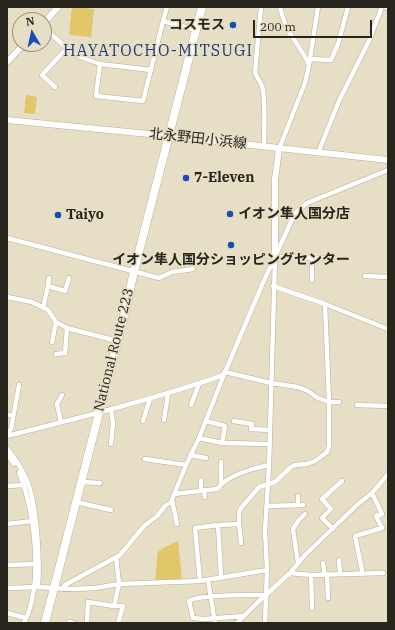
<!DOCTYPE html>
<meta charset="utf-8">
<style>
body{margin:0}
#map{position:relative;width:395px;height:630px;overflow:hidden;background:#e6dfc6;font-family:"IBM Plex Serif",serif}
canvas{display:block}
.frame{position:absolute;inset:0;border:8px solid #28261c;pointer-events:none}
.north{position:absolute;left:12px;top:12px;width:40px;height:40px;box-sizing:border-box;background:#e6dfc6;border:1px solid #9a9582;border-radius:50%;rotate:351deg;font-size:11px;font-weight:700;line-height:16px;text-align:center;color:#28261c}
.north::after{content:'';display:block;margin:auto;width:14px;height:18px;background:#184bb8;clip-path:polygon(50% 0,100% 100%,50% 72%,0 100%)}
.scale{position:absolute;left:253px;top:20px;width:119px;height:18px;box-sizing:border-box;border:2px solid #28261c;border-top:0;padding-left:5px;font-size:12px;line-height:14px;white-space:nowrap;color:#28261c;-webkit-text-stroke:3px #e6dfc6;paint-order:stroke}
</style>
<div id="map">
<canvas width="395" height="630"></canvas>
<div class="frame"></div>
<div class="north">N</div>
<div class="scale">200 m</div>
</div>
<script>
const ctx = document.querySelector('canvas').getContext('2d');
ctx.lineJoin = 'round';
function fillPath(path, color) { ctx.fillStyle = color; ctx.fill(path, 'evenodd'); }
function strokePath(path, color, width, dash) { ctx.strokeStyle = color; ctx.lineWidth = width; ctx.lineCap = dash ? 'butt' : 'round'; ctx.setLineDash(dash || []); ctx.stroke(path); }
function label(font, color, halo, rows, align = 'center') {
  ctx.font = font + ' "IBM Plex Serif","Noto Sans JP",serif'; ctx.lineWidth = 3; ctx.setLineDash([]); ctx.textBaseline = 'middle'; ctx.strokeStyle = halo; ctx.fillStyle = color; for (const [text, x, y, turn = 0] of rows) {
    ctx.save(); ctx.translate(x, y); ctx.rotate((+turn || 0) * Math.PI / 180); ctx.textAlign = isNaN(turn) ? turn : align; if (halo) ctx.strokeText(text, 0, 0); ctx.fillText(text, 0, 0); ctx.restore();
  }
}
const green = new Path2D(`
 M 72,7 L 94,9 L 91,37 L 69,35 Z
 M 26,95 L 37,97 L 35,114 L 24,113 Z
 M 178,541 L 182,579 L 155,580 C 156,575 157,554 158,552 C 163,547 172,544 178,541 Z`);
const street = new Path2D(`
 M 261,7 L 255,72 C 256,78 260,80 262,86 C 266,99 264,132 264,146
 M 280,7 C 282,15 284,24 289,32 C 296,43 304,53 309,65
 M 386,7 L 388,8
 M 163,21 L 167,7
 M 44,28 L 75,55 L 100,64
 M 310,59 L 331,60 L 338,44 L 348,7
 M 151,70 L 100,64 L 96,96 L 143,101 L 163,21 L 196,30
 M 55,87 L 42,75 L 67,48
 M 279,149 L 305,83 L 309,65 L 318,7
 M 318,153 L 339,101 L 368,43 L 382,7
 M 7,238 L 159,278 L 172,272 L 193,269
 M 275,256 L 280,257 L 324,258
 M 312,258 L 312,280
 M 365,276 L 388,277
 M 48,286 L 49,278
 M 273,286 L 325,304 L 388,329
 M 7,297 L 32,302 L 48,310 L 56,322 L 67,328 L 117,341
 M 43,308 L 48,286 L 65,291 L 69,278
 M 52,342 L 56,322
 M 56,354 L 65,353 L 67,328
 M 225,372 L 271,383 L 298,387 L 308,391 L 318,398 L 329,402 L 339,402
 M 191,405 L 199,384
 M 357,405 L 388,406
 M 7,415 L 13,415
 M 164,420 L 168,394
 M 143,421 L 150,399
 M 206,421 L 225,426 L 222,443
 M 234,421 L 252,424 L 251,429 L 270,430
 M 61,422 L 57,404 L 62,395
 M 7,434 L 11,429 L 19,385
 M 7,436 C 79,418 151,400 221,376 L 224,373
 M 199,438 L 222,443 L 269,444
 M 111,444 L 113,423 L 111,409
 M 7,448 C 15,458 23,471 28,483 C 37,508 40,560 38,587 L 7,588
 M 7,454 L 14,464
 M 190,455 L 206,458
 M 145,459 L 186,465
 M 19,472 C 35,512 44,583 24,623
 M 81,482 L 100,483
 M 221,483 L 221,462
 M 7,486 L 24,485
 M 201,491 L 201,480
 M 204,491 L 205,497
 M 174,494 L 217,489 C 226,476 253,468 269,465
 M 298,496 L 298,505
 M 172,500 L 177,524
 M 76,502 L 111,510
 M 267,506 L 303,505
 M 7,524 L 32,521
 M 239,524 L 241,543
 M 218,525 L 239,524 L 239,512 L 241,508 L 259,487 L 275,482 L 291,467 L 295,465 L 307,464 L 315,461 L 327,452 L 329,446 L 329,402 L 325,304
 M 333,529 L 322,518 L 331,509 L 322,499 L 342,481
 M 116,557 L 119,584 L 114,606 L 123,606 L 118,623
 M 339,560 L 340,574
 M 298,563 L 293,529 L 298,521 L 305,514
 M 323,563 L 325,575
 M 7,565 L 37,564
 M 362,570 L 355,536 L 382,528 L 376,516 L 382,514 L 372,493
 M 290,573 L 311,575 L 383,573
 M 311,575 L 312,608
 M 327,575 L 328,598
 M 208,580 L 215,623
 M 200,581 L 195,528 L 218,525 L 221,577
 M 38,587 L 72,589 L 95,588 L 119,584 L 200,581 L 267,570
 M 62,589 L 65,585 L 120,555 L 144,526 L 157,516 L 165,506 L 171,502 L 186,465 L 199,438 L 225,372 L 262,285 L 295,213 L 307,203 L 388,170
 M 7,613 L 26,618
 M 244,616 L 204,619 L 193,618 L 189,601 C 198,594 253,595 267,595
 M 69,622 L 73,623
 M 87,623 L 88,602 L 114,606
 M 237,623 L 258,602 L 290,573 L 305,555 L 358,504 L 372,493 L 388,474
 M 265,623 L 267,570 L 265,531 L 269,465 L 275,259`);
const secondary = new Path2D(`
 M 44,23 L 58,7
 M 7,62 L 24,44
 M 7,120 L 169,136 L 388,160
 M 275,256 L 275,179 L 279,149`);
const highway = new Path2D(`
 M 45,623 L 126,308 L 134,271 L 202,7`);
const markers = [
 [233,25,4,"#184bb8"],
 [186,178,4,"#184bb8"],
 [230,214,4,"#184bb8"],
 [58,215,4,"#184bb8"],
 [231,245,4,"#184bb8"]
];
const poiNames = [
 ["コスモス",225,25,"right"],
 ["7-Eleven",194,178],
 ["イオン隼人国分店",238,214],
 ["Taiyo",66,215],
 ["イオン隼人国分ショッピングセンター",231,260,"center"]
];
const streetNames = [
 ["北永野田小浜線",198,139,6],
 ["National Route 223",114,350,-76]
];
const quarterNames = [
 ["HAYATOCHO-MITSUGI",158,51]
];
fillPath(green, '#e1c66a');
strokePath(street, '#b6af97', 5.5);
strokePath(secondary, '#b6af97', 7);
strokePath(highway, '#b6af97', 9);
strokePath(street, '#fff', 4.5);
strokePath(secondary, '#fff', 6);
strokePath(highway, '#fff', 8);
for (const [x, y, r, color] of markers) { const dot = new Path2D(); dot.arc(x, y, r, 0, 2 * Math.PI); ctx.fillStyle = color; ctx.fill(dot); strokePath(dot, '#e6dfc6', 1.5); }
label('bold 14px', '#28261c', '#e6dfc6', poiNames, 'left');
label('14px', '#28261c', '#e6dfc6', streetNames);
ctx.letterSpacing = '1px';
label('16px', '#213c73', '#e6dfc6', quarterNames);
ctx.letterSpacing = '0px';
</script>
